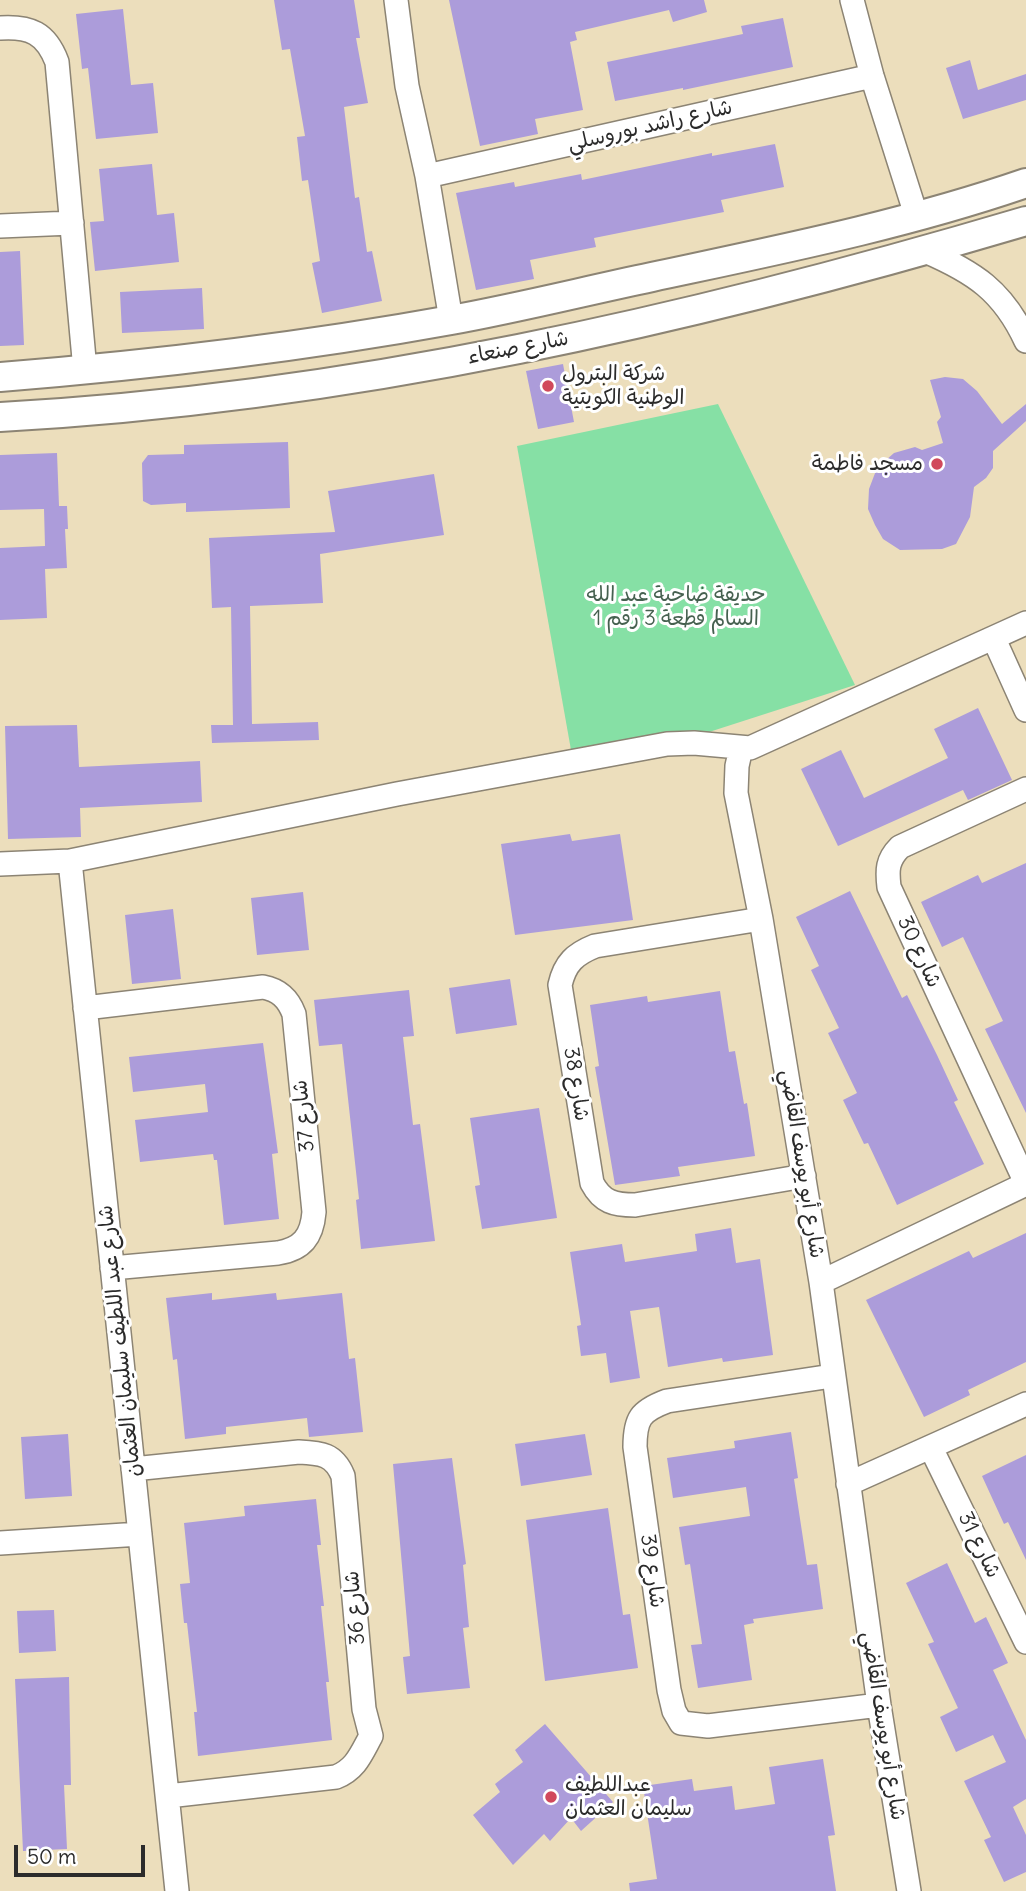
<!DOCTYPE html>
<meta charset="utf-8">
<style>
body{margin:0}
#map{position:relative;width:1026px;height:1891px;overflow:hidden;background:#ecdebc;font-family:Delius,sans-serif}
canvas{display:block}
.scale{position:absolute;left:14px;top:1845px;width:131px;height:32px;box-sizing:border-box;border:4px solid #2b2b2b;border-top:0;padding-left:9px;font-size:21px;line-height:24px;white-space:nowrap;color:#2b2b2b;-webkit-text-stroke:5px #fff;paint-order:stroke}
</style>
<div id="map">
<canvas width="1026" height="1891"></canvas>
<div class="scale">50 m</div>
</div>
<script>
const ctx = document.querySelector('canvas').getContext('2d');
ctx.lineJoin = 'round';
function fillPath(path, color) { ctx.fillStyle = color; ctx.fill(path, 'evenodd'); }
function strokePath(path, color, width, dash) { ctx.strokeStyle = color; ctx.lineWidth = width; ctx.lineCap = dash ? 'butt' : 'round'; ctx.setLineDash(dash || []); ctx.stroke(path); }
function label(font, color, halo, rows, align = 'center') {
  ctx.font = font + ' Delius,"Playpen Sans Arabic",sans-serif'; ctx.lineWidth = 6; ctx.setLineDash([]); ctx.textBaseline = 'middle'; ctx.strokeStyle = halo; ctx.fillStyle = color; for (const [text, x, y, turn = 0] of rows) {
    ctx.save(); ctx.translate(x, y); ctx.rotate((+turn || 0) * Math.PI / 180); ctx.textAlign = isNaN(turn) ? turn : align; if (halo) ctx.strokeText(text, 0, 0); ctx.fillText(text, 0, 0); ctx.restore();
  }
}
const green = new Path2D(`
 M 718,404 L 855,685 L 706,733 L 571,750 L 517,446 Z`);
const building = new Path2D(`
 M 274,0 L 354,0 L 360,38 L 356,38 L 368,103 L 344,107 L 355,198 L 359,197 L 367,252 L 372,251 L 382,301 L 322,313 L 312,263 L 320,261 L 308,180 L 302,181 L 297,137 L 305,136 L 290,49 L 282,50 Z
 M 449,0 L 704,0 L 707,12 L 673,22 L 669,10 L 575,32 L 577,40 L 570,42 L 583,110 L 535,119 L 538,134 L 480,146 Z
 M 123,9 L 131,85 L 153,83 L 158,133 L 96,139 L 88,68 L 82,69 L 76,14 Z
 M 783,18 L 793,67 L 683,90 L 683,88 L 615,101 L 607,62 L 743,34 L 741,26 Z
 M 970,60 L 978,90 L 1026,74 L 1026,100 L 963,119 L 946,68 Z
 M 775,144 L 784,187 L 721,200 L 724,212 L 594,238 L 596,247 L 530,260 L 534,279 L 476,290 L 456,193 L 514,182 L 515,187 L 581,174 L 582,180 L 712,153 L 712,156 Z
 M 152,164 L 157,215 L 174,213 L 179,262 L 95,271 L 90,222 L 104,221 L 99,169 Z
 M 20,251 L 24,345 L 0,346 L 0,252 Z
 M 202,288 L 204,329 L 122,333 L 120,292 Z
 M 563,364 L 574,422 L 538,429 L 526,371 Z
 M 945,377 L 963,379 L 977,391 L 1002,424 L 1026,404 L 1026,421 L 993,451 L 993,468 L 986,478 L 974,487 L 970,517 L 956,544 L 942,549 L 900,550 L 883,539 L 875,525 L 868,509 L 869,489 L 877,468 L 894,453 L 915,447 L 922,450 L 943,443 L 937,422 L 941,417 L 930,380 Z
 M 288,442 L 290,508 L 186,512 L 186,503 L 151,505 L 143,501 L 142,463 L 148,455 L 184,454 L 184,445 Z
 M 57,453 L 59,506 L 67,506 L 68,529 L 65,529 L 67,568 L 45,569 L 47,618 L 0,620 L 0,548 L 45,546 L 44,509 L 0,510 L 0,455 Z
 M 434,474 L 444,535 L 320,554 L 323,603 L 250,606 L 252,724 L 318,722 L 319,740 L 212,743 L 211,725 L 233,725 L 231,607 L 212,608 L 209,538 L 335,532 L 328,491 Z
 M 978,708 L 1012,780 L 968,800 L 963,790 L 838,846 L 801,769 L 841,750 L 864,798 L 948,758 L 934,729 Z
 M 77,725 L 79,767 L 200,761 L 202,802 L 80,808 L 81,837 L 8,839 L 5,726 Z
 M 570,834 L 572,841 L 620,834 L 633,920 L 515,935 L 501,844 Z
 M 1026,863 L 1026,1113 L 985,1029 L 1003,1021 L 963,937 L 942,947 L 921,902 L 978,875 L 982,883 Z
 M 850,891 L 902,998 L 907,995 L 937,1055 L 958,1100 L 954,1102 L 984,1164 L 897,1205 L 868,1143 L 864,1144 L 843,1100 L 857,1093 L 828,1033 L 839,1028 L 811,970 L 819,966 L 796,917 Z
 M 303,892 L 309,950 L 257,955 L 251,898 Z
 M 173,909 L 181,979 L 132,984 L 125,915 Z
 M 510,979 L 517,1025 L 456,1034 L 449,988 Z
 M 409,990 L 414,1036 L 403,1037 L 413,1125 L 420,1124 L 435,1241 L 361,1249 L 356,1200 L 359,1199 L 342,1044 L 319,1046 L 314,1000 Z
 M 720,991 L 729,1052 L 735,1051 L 744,1104 L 747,1103 L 755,1156 L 678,1167 L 680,1176 L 615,1185 L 595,1067 L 599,1066 L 590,1005 L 647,996 L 648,1002 Z
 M 263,1043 L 278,1153 L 272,1154 L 279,1219 L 224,1225 L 217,1160 L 214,1160 L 213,1154 L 140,1162 L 135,1120 L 208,1112 L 205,1084 L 133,1092 L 129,1057 Z
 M 539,1108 L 557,1218 L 482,1229 L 475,1186 L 480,1185 L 470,1118 Z
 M 731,1228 L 736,1263 L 760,1259 L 773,1355 L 723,1362 L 722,1358 L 668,1367 L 659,1307 L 630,1311 L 640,1378 L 610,1383 L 606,1353 L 581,1356 L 577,1326 L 581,1325 L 570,1252 L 622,1244 L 625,1262 L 697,1251 L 695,1234 Z
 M 1026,1233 L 1026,1362 L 968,1390 L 970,1395 L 924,1417 L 866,1300 L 969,1251 L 973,1258 Z
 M 212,1293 L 212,1300 L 276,1293 L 277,1300 L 342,1293 L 349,1359 L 355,1358 L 363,1432 L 309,1437 L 307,1418 L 226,1427 L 226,1434 L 185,1439 L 177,1359 L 173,1360 L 166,1298 Z
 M 791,1432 L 798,1478 L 794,1479 L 807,1565 L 817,1564 L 823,1609 L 753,1619 L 754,1623 L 744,1625 L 752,1680 L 698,1688 L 691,1645 L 702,1644 L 690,1564 L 685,1565 L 679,1527 L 750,1516 L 746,1487 L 673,1498 L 667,1458 L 735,1448 L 734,1441 Z
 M 68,1434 L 72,1496 L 25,1499 L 21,1437 Z
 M 585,1434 L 592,1475 L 521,1486 L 515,1444 Z
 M 1026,1455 L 1026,1560 L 1008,1522 L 1004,1524 L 982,1476 Z
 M 452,1458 L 466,1564 L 463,1565 L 469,1627 L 463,1628 L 470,1688 L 407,1694 L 403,1657 L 410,1656 L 393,1464 Z
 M 316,1499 L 321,1545 L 317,1545 L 324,1606 L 321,1606 L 329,1682 L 326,1682 L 332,1740 L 198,1756 L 194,1712 L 197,1712 L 187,1623 L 184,1623 L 180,1584 L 190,1583 L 184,1523 L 245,1516 L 244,1506 Z
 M 608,1508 L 623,1615 L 630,1614 L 638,1668 L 545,1681 L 526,1520 Z
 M 947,1563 L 975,1623 L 986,1617 L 1008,1663 L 993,1670 L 1026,1740 L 1026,1799 L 1013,1807 L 1026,1835 L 1026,1872 L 1004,1882 L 984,1840 L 991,1837 L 964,1781 L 1006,1762 L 993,1735 L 956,1752 L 940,1717 L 958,1708 L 928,1644 L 934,1642 L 906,1583 Z
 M 54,1610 L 56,1651 L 19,1653 L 17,1611 Z
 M 69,1677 L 71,1785 L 64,1785 L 67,1849 L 23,1851 L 15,1679 Z
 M 545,1724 L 613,1802 L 581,1831 L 571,1818 L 550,1841 L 544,1834 L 513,1865 L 473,1815 L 500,1792 L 495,1784 L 523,1762 L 515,1750 Z
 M 823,1759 L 835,1835 L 828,1836 L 836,1891 L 630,1891 L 629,1883 L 657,1879 L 643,1786 L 692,1779 L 694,1791 L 732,1786 L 735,1810 L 775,1804 L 769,1767 Z`);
const minor = new Path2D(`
 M 396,0 L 407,86 L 427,176 L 451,320
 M 852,0 L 872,76 L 917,218
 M 0,28 C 30,26 46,33 57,62 L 85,370
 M 427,176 L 872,76
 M 0,226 L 72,223
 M 925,251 C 974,272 1003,291 1026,341
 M 994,639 L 1026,710
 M 741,748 L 737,766 L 736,793 L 761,919 L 821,1282 L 879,1705 L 909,1891
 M 1026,789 L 900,847 C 887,860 887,870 889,887 L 1026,1183
 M 70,861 L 177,1891
 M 0,864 L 70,861 L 397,794 L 667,744 L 694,743 L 750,748 L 1026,623
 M 761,919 L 595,946 C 575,954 565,963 560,985 L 592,1183 C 602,1202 614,1205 635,1205 L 804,1176
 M 85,1008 L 263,987 C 279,990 288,998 294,1014 L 314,1212 C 312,1237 302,1249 278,1253 L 112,1268
 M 821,1282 L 1026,1184
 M 832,1376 L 667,1401 C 640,1411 635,1419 635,1447 L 669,1690 L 674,1711 L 681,1723 L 708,1726 L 879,1705
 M 931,1448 L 1026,1642
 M 133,1469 L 299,1452 C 321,1453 334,1454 343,1476 L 364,1709 L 371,1736 C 361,1754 356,1769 336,1777 L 168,1796
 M 848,1484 L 1026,1404
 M 0,1543 L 140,1534`);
const major = new Path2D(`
 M 0,377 C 151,365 302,347 451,320 C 518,308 585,291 652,277 C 778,250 904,225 1026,183
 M 0,417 C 349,398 692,320 1026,221`);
const markers = [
 [548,386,7,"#d1495b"],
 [937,464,7,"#d1495b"],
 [551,1797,7,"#d1495b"]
];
const streetNames = [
 ["شارع راشد بوروسلي",650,126,-13],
 ["شارع صنعاء",518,348,-11],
 ["شارع 30",919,952,65],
 ["شارع 38",576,1084,81],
 ["شارع 37",304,1116,-96],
 ["شارع أبو يوسف القاضي",802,1164,81],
 ["شارع عبد اللطيف سليمان العثمان",120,1341,-96],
 ["شارع 31",979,1545,64],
 ["شارع 39",652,1571,82],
 ["شارع 36",355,1608,-95],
 ["شارع أبو يوسف القاضي",883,1726,81]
];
const poiNames = [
 ["شركة البترول",562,374],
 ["الوطنية الكويتية",562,398],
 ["مسجد فاطمة",923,464,"right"],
 ["عبداللطيف",565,1785],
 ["سليمان العثمان",565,1809]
];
const parkNames = [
 ["حديقة ضاحية عبد الله",676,595],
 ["السالم قطعة 3 رقم 1",676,619]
];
fillPath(green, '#86e0a5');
fillPath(building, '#ac9cda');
strokePath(minor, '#8c8474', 26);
strokePath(major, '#8c8474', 32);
strokePath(minor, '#fff', 23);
strokePath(major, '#fff', 28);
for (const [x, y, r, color] of markers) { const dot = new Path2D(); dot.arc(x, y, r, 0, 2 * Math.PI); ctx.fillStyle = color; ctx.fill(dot); strokePath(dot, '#fff', 2.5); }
label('21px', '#2b2b2b', '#fff', streetNames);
label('21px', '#2b2b2b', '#fff', poiNames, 'left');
label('21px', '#466150', '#fff', parkNames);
</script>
